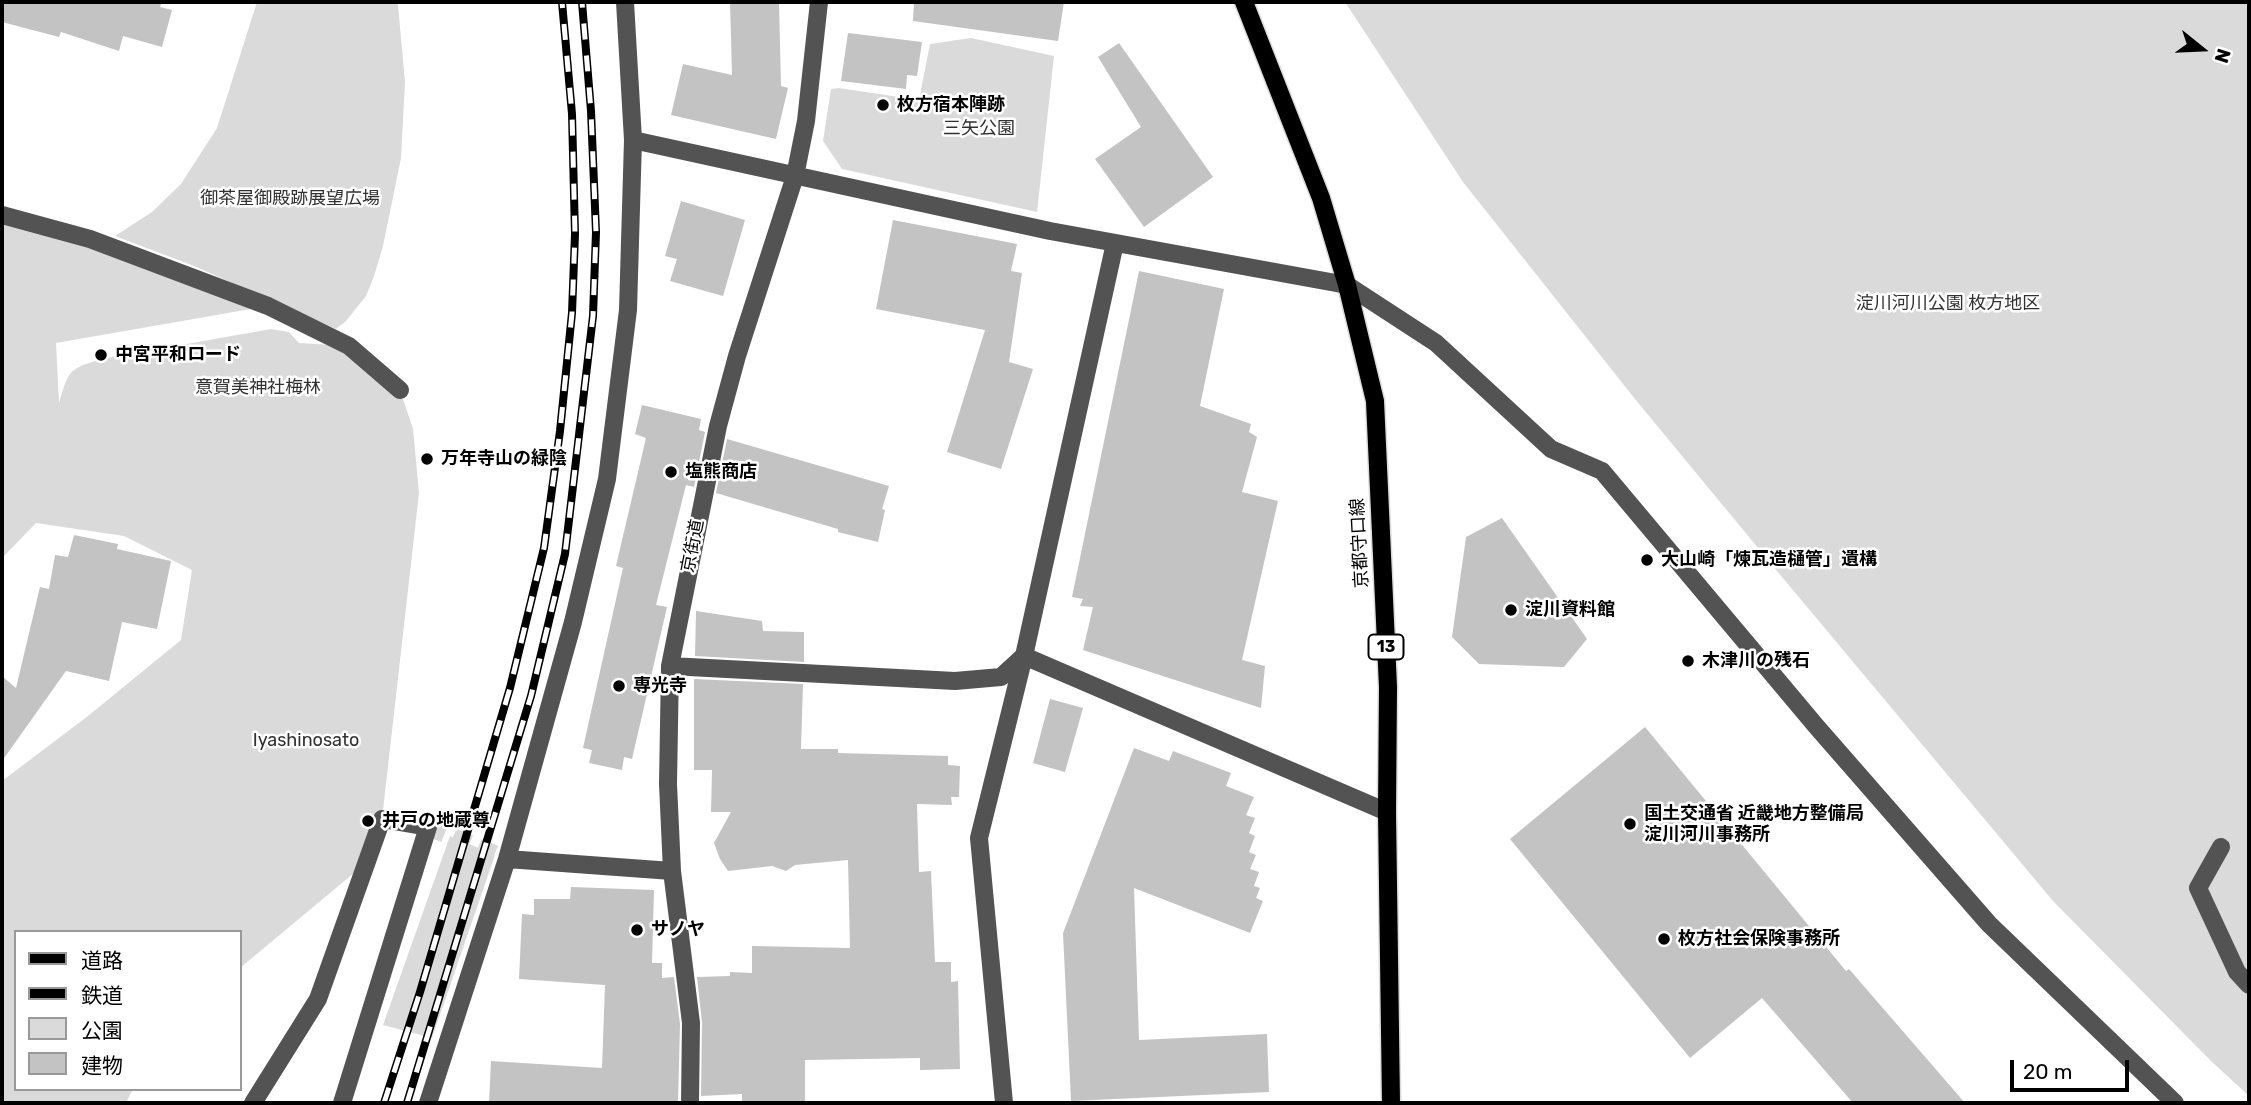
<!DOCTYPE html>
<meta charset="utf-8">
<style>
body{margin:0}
#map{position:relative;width:2251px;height:1105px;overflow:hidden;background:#fff;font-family:Rubik,"Noto Sans JP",sans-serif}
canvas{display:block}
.frame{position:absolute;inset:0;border:4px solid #000;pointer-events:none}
.legend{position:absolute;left:14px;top:930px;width:228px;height:161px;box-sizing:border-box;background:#fff;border:2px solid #999;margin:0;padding:9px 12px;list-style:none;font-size:21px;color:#000}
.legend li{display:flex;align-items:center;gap:14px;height:35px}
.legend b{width:35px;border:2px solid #999}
.north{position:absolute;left:2167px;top:14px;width:70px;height:70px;-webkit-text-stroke:5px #fff;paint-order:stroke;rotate:108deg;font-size:19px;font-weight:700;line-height:28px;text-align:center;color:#000}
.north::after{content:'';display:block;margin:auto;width:24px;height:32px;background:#000;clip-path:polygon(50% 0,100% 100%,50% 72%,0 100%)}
.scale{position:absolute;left:2010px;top:1060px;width:119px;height:32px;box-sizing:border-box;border:4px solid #000;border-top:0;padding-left:9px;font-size:21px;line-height:24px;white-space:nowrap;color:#000;-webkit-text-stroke:5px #fff;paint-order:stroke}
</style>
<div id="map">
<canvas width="2251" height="1105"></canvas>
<div class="frame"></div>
<ul class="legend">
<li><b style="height:9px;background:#000"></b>道路</li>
<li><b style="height:9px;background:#000"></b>鉄道</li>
<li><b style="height:19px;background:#dadada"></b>公園</li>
<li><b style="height:19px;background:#c3c3c3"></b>建物</li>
</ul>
<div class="north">N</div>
<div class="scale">20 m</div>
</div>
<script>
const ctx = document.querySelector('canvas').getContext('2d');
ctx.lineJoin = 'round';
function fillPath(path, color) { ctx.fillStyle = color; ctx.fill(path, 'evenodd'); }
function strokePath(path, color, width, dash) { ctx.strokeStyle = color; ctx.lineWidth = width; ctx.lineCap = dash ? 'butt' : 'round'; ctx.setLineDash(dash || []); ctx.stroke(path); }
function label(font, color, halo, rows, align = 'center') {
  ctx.font = font + ' Rubik,"Noto Sans JP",sans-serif'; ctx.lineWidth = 5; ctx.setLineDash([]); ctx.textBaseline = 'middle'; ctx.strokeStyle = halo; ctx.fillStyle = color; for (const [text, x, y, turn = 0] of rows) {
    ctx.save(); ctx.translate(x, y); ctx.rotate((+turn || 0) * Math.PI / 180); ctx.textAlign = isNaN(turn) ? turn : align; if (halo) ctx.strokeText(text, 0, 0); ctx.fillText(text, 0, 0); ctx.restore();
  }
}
const green = new Path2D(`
 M 257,2 L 396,2 L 398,5 L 405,82 L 401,158 L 383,246 L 374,276 L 366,296 L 346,321 L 336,329 L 194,266 L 115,236 L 152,212 L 181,184 L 217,128 Z
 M 1345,2 L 2249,2 L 2249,1096 L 2211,1061 L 2053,901 L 1782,577 L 1635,399 L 1463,182 Z
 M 971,38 L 1054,56 L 1037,212 L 842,169 L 823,141 L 831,89 L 839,88 L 919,100 L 930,44 Z
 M 2,216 L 268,306 L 56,343 L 59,403 C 69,371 67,369 102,359 L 271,329 L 289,332 L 299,343 L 349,346 L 400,390 L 413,429 L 419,493 L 382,819 L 366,863 L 240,968 L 240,932 L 16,932 L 16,1089 L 133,1089 L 126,1103 L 2,1103 L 2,781 L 88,716 L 181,640 L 192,570 L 124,536 L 36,523 L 4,556 L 2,555 Z
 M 450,836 L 495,855 L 432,1038 L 383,1025 Z`);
const building = new Path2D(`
 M 2,2 L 162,2 L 160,7 L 172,10 L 162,47 L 123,36 L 119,51 L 61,32 L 59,37 L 2,22 Z
 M 730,2 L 779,2 L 781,86 L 788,88 L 776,139 L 671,115 L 683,64 L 732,75 Z
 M 914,2 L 1064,2 L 1058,41 L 913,21 Z
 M 848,33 L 922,42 L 917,76 L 907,75 L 906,89 L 841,81 Z
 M 1119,43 L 1213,177 L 1144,227 L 1095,159 L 1141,127 L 1098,57 Z
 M 681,201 L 745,220 L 723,296 L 670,281 L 677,259 L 665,256 Z
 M 893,220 L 1017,244 L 1011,271 L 1022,273 L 1009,362 L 1033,369 L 1001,469 L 947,452 L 985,330 L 876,309 Z
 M 1139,271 L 1224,289 L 1200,406 L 1251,424 L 1249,432 L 1257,437 L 1242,492 L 1278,501 L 1242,660 L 1265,666 L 1261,708 L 1083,650 L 1093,607 L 1080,606 L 1083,599 L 1072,597 Z
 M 642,405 L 701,419 L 699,430 L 705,432 L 694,487 L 686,485 L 656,605 L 667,607 L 632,759 L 624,757 L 622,770 L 589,763 L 592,750 L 583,748 L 623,568 L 616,566 L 646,438 L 635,434 Z
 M 727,439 L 889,486 L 882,509 L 885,510 L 878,542 L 838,532 L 838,529 L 716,493 Z
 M 1502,518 L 1587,639 L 1564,667 L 1479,664 L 1452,637 L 1466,537 Z
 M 74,535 L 118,544 L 117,549 L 171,561 L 157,629 L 122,622 L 109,681 L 66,671 L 2,761 L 2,676 L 16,688 L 40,587 L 49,589 L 55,555 L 68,557 Z
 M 696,611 L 762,621 L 763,631 L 804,632 L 804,662 L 695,656 Z
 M 694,679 L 803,684 L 801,749 L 838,749 L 838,753 L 948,756 L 948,765 L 960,766 L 959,797 L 951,797 L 952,805 L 917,804 L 919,872 L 931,871 L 935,962 L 951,962 L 951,982 L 958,981 L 960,1069 L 920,1070 L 920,1058 L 805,1060 L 805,1103 L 742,1103 L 742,1094 L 701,1096 L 702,1023 L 697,977 L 730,976 L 730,972 L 752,973 L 752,946 L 850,948 L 848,860 L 795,865 L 786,871 L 772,866 L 728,871 L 720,859 L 714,843 L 731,812 L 711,812 L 712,770 L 694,770 Z
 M 1050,699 L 1083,708 L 1065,772 L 1033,763 Z
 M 1645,727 L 1846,971 L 1849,969 L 1965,1103 L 1853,1103 L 1762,998 L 1690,1058 L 1510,839 Z
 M 1134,748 L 1169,761 L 1173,751 L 1231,773 L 1226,786 L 1254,797 L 1246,815 L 1255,818 L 1249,833 L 1255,836 L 1249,852 L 1256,855 L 1250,869 L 1259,872 L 1254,886 L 1260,888 L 1256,898 L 1263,901 L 1250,933 L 1134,888 L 1139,1040 L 1267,1034 L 1269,1092 L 1071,1101 L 1063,933 Z
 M 571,887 L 654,890 L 652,963 L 662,963 L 662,978 L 674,977 L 680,1024 L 678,1103 L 489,1103 L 491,1061 L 602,1068 L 605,985 L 519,979 L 522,914 L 534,915 L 534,899 L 570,899 Z`);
const minorTunnel = new Path2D(`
 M 428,827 L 507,859`);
const minor = new Path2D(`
 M 633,140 L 1050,231 L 1347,285 L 1436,343 L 1551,449 L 1602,471 L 1816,726 L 1989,924 L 2175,1103
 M 2,215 L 90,239 L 268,306 L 349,346 L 400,390
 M 670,666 L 955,681 L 1001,677 L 1024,656 L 1387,812
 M 2221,847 L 2198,888 L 2237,972 L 2249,985
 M 507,859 L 672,871
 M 253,1103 L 318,999 L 382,819 L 428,827 L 342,1103
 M 428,1103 L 507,859 L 573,622 L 607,479 L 628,310 L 633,140 L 625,2
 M 690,1103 L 691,1023 L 672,871 L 668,784 L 670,666 L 718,426 L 737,356 L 795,176 L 806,121 L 819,2
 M 1004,1103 L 979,838 L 1024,656 L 1115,243`);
const major = new Path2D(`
 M 1244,2 L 1321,198 L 1347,285 L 1375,401 L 1388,687 L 1387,812 L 1391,1103`);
const rail = new Path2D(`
 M 384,1103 L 420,992 L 510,688 L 544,548 L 560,431 L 572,313 L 575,234 L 572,114 L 562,2
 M 407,1103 L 531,696 L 565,554 L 593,316 L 596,232 L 591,111 L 582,2`);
const markers = [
 [883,105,7,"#000"],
 [101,355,7,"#000"],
 [427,459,7,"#000"],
 [671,472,7,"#000"],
 [1647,560,7,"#000"],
 [1511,610,7,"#000"],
 [1688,661,7,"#000"],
 [619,686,7,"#000"],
 [368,821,7,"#000"],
 [1630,824,7,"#000"],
 [637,930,7,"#000"],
 [1664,939,7,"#000"]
];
const shields = [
 [1386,647,35]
];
const shieldNames = [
 ["13",1386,647]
];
const poiNames = [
 ["枚方宿本陣跡",897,105],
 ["中宮平和ロード",115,355],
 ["万年寺山の緑陰",441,459],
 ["塩熊商店",685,472],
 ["大山崎「煉瓦造樋管」遺構",1661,560],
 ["淀川資料館",1525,610],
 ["木津川の残石",1702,661],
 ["専光寺",633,686],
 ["国土交通省 近畿地方整備局",1644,814],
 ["淀川河川事務所",1644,835],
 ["井戸の地蔵尊",382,821],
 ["サノヤ",651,930],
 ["枚方社会保険事務所",1678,939]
];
const parkNames = [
 ["三矢公園",979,129],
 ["御茶屋御殿跡展望広場",290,199],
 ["淀川河川公園 枚方地区",1948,304],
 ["意賀美神社梅林",258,388],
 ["Iyashinosato",306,741]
];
const streetNames = [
 ["京都守口線",1360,543,-93],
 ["京街道",693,546,-79]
];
fillPath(green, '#dadada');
fillPath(building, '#c3c3c3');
strokePath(minorTunnel, '#d9d9d9', 18, [18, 9]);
strokePath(major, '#dbdbdb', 21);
strokePath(minor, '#535353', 18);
strokePath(major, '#000', 18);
strokePath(rail, '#000', 8);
strokePath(rail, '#fff', 5, [16]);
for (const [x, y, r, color] of markers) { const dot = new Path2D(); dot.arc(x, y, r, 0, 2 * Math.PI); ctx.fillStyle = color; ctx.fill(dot); strokePath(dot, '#fff', 2.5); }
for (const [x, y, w] of shields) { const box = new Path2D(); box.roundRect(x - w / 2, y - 12.5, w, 25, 5); ctx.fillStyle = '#fff'; ctx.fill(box); strokePath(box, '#000', 2); }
label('bold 16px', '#000', null, shieldNames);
label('bold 18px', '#000', '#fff', poiNames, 'left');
label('18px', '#313131', '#fff', parkNames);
label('18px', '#000', '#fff', streetNames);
</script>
